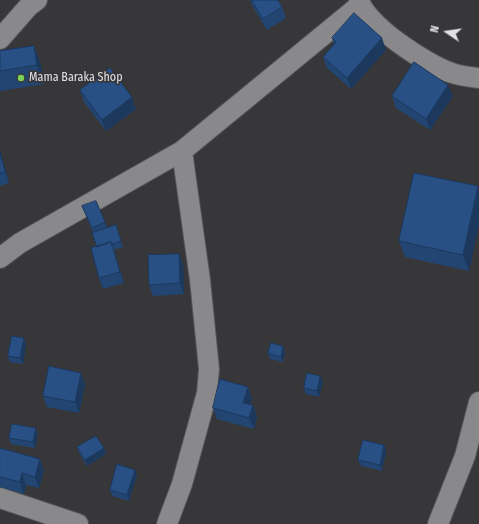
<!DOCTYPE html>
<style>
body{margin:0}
#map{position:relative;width:479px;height:524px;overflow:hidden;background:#37373a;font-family:"Fira Sans Condensed",sans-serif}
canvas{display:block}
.north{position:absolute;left:427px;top:12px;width:40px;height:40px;-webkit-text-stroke:3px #37373a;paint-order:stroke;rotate:283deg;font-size:11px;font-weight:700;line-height:16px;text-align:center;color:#e1e1e3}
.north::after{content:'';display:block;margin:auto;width:14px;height:18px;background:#e1e1e3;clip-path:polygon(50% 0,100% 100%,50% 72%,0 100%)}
</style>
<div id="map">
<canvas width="479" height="524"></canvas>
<div class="north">N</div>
</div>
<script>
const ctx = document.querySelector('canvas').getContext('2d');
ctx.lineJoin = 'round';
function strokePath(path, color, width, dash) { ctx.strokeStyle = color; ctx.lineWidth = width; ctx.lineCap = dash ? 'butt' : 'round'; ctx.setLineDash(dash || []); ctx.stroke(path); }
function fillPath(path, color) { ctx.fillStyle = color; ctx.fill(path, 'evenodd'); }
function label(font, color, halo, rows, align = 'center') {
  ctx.font = font + ' "Fira Sans Condensed",sans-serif'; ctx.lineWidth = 3.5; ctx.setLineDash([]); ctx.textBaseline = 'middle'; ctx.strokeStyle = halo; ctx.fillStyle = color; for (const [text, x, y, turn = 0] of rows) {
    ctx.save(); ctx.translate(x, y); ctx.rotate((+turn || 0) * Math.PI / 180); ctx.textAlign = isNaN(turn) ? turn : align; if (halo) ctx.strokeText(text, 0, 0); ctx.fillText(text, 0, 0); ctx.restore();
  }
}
const street = new Path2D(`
 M 359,0 C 366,25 427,65 452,73 C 460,76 470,77 479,78
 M 0,39 L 29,6 L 37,0
 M 0,258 L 20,243 L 182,151 L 360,5
 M 0,498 L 78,524
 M 167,524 L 182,484 L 207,393 L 209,369 L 200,280 L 182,151
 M 438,524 L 465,456 L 479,402`);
const wall = new Path2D(`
 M 250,0 L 278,0 L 282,7 L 286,18 L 267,30 L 252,5 Z
 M 332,38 L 386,50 L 351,89 L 327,68 L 323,57 L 334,44 Z
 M 34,46 L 41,65 L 44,84 L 0,91 L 0,51 Z
 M 80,90 L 136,109 L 106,131 L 84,102 Z
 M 392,96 L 453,96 L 430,130 L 396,108 Z
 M 0,150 L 9,183 L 0,186 Z
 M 479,189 L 479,224 L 469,271 L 405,257 L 399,241 Z
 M 82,206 L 105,222 L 107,228 L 116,225 L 123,247 L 114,250 L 124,283 L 103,289 L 99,278 L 97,247 L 93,233 Z
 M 179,254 L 183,265 L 184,294 L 153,296 L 149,285 Z
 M 26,344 L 23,364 L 10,362 L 8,356 Z
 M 283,346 L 285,352 L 283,362 L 270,359 L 268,353 Z
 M 81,373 L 85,385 L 79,413 L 47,407 L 43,396 Z
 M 320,376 L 323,382 L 319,397 L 306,394 L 304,388 Z
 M 252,398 L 250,405 L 253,405 L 257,417 L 254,429 L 217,419 L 213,408 Z
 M 38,434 L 35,448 L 11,444 L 9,438 Z
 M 384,445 L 386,451 L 382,471 L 361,466 L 358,460 Z
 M 77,447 L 104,448 L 106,454 L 87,466 L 79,453 Z
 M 0,448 L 44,470 L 39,488 L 26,485 L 24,494 L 0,487 Z
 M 135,470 L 137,475 L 129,501 L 112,496 L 110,490 Z`);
const shadedWall = new Path2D(`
 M 382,38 L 386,50 L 351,89 L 347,78 Z
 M 34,46 L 41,65 L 44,84 L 37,65 Z
 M 448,85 L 453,96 L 430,130 L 426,119 Z
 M 132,97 L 136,109 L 106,131 L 102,120 Z
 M 0,150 L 9,183 L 5,172 L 0,153 Z
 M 478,186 L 479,189 L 479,224 L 469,271 L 463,255 Z
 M 111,242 L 115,254 L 124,283 L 120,272 Z
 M 179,254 L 183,265 L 184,294 L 180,283 Z
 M 24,338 L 26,344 L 23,364 L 20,358 Z
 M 283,346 L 285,352 L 283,362 L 281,357 Z
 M 81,373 L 85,385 L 79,413 L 75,402 Z
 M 320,376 L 323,382 L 319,397 L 317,391 Z
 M 248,387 L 252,398 L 247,414 L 243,403 Z
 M 253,405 L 257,417 L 254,429 L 249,418 Z
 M 36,428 L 38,434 L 35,448 L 33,442 Z
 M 384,445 L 386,451 L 382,471 L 380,465 Z
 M 104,448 L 106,454 L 87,466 L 85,460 Z
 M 40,459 L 44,470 L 39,488 L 35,477 Z
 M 135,470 L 137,475 L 129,501 L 127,495 Z
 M 22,473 L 26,485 L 24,494 L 20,482 Z`);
const building = new Path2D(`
 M 252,0 L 278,0 L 282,7 L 263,19 Z
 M 354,13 L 382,38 L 347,78 L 323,57 L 336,42 L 332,38 Z
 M 34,46 L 37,65 L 0,71 L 0,51 Z
 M 414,62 L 448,85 L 426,119 L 392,96 Z
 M 110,68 L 132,97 L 102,120 L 80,90 Z
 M 0,153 L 5,172 L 0,173 Z
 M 414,173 L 478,186 L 463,255 L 399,241 Z
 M 96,201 L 105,222 L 92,228 L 82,206 Z
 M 116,225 L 121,241 L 112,244 L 111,242 L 97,247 L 92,233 Z
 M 111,242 L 120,272 L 99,278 L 91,248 Z
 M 179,254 L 180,283 L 149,285 L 148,255 Z
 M 12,336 L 24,338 L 20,358 L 8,356 Z
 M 271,343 L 283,346 L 281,357 L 268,353 Z
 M 49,366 L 81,373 L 75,402 L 43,396 Z
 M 307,373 L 320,376 L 317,391 L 304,388 Z
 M 220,379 L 248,387 L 243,403 L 253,405 L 249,418 L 213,408 Z
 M 12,424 L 36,428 L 33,442 L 9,438 Z
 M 96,436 L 104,448 L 85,460 L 77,447 Z
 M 363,440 L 384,445 L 380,465 L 358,460 Z
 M 0,448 L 40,459 L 35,477 L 22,473 L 20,482 L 0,477 Z
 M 117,464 L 135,470 L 127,495 L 110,490 Z`);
const markers = [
 [21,78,4,"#7ad157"]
];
const poiNames = [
 ["Mama Baraka Shop",29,78]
];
strokePath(street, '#555557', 22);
strokePath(street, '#89898c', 20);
fillPath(wall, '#224572');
fillPath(shadedWall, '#1c385d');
fillPath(building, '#285085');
strokePath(building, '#1c385d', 1);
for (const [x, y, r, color] of markers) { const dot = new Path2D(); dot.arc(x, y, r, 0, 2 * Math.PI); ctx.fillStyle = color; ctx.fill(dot); strokePath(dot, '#37373a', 1.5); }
label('12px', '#e1e1e3', '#37373a', poiNames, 'left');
</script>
